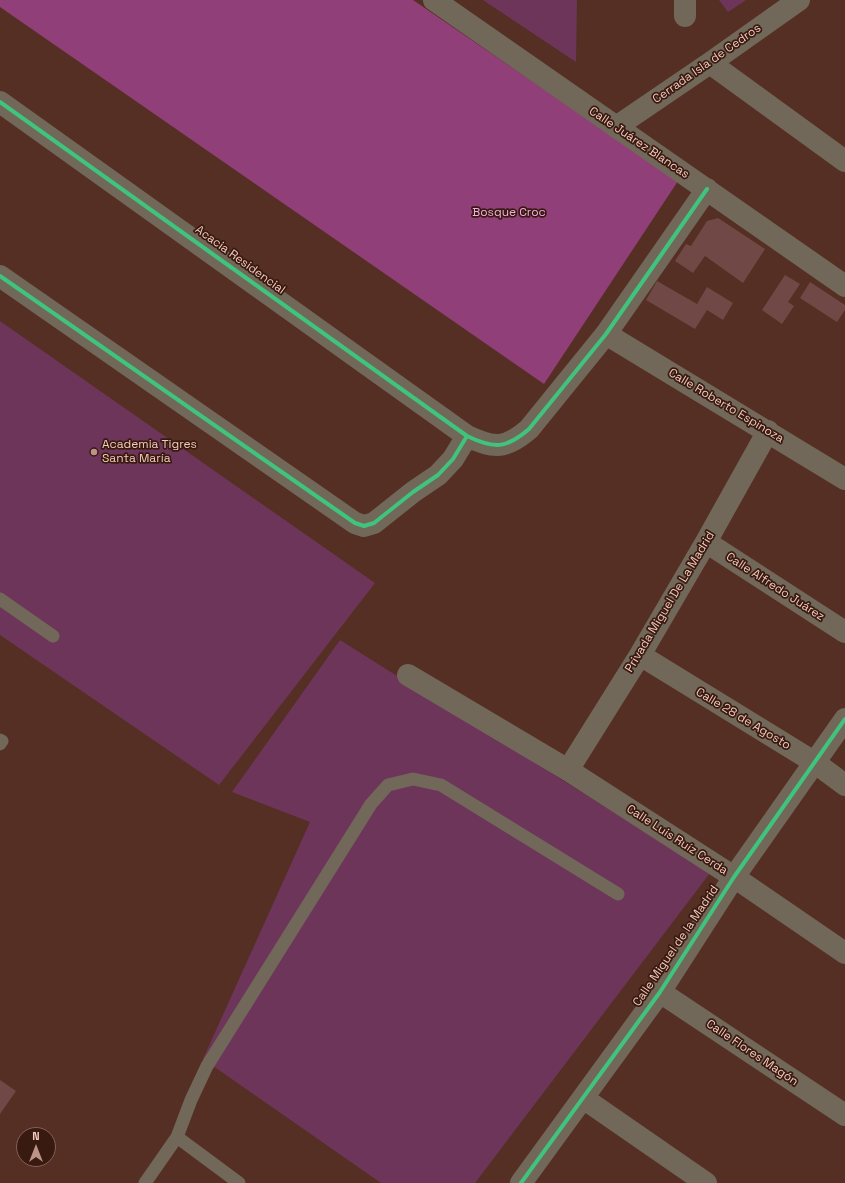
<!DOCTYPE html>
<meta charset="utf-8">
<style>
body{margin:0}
#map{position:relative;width:845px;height:1183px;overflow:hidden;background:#552f23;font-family:"Space Grotesk",sans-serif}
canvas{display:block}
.north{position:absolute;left:16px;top:1127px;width:40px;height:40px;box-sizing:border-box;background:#391a11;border:1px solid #846056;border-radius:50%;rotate:0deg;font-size:11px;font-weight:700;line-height:16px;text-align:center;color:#f4cabd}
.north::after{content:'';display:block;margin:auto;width:14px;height:18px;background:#bc9487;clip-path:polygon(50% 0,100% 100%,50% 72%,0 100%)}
</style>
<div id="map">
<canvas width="845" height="1183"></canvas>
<div class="north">N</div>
</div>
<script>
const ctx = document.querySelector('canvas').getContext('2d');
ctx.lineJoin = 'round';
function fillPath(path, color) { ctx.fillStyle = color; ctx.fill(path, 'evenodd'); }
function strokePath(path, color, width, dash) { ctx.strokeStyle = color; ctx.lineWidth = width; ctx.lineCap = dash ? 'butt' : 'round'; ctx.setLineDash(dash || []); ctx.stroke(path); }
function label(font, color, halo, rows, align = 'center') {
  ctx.font = font + ' "Space Grotesk",sans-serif'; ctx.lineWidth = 3.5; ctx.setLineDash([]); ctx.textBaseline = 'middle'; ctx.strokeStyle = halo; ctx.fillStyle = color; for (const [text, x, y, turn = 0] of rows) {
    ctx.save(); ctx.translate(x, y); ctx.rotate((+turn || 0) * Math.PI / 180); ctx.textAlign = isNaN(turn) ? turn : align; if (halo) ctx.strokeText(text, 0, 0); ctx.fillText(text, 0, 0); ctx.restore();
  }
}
const green = new Path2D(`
 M 483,0 L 577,0 L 576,62 Z
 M 719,0 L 746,0 L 728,12 Z
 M 0,321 L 375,583 L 219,785 L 0,635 Z
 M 340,640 L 710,873 L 475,1183 L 381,1183 L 203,1059 L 310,822 L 232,792 Z`);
const forest = new Path2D(`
 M 0,0 L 413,0 L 678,181 L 544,384 L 0,7 Z`);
const building = new Path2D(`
 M 718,218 L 765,249 L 743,283 L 705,256 L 693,273 L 675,261 L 686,244 L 691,246 L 707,221 Z
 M 785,275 L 800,284 L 788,302 L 794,306 L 782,324 L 762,310 Z
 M 657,281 L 697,304 L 707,287 L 733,303 L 723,320 L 707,310 L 695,329 L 646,300 Z
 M 810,282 L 845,305 L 845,310 L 837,322 L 800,298 Z
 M 0,1080 L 16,1091 L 0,1114 Z`);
const lane = new Path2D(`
 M 0,599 L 53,636
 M 0,740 L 2,741 L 0,744
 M 177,1137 L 191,1100 L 207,1066 L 371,804 L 388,785 L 413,779 L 441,785 L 618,894
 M 145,1183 L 177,1137 L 239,1183`);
const street = new Path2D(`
 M 434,0 L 845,286
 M 685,0 L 685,16
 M 710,63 L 845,161
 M 0,102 L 467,436 C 494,449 506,449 529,429 L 606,334 L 707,189
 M 616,127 L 710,63 L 799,0
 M 0,276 L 355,523 L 364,526 L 374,523 L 413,492 L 438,475 L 453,459 L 467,436
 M 606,334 L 845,479
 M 706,542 L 845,632
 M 640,655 L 814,762 L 845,785
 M 408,675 L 568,770 L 734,877 L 845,953
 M 568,770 L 640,655 L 706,542 L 768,431
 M 660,992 L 845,1115
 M 583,1098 L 706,1183
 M 521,1183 L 660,992 L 734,877 L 845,719`);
const cycleway = new Path2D(`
 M 0,102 L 467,436 C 494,449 506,449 529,429 L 606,334 L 707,189
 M 0,276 L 355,523 L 364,526 L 374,523 L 413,492 L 438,475 L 453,459 L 467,436
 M 521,1183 L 660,992 L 734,877 L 845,719`);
const markers = [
 [94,452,4,"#bc9487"]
];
const streetNames = [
 ["Cerrada Isla de Cedros",707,64,-35],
 ["Calle Juárez Blancas",639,143,34],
 ["Acacia Residencial",240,260,36],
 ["Calle Roberto Espinoza",726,406,31],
 ["Calle Alfredo Juárez",775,587,33],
 ["Privada Miguel De La Madrid",670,602,-59],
 ["Calle 28 de Agosto",743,719,31],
 ["Calle Luis Ruíz Cerda",677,840,33],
 ["Calle Miguel de la Madrid",676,946,-56],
 ["Calle Flores Magón",752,1053,34]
];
const parkNames = [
 ["Bosque Croc",509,213]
];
const poiNames = [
 ["Academia Tigres",102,445],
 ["Santa María",102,459]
];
fillPath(green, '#6d3559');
fillPath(forest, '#913f79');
fillPath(building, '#704946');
strokePath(lane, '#716859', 13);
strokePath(street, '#716859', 22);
strokePath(cycleway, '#40c37c', 4);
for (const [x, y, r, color] of markers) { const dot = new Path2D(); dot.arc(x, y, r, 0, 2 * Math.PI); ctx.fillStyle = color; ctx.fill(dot); strokePath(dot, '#391a11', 1.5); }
label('12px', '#f4cabd', '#391a11', streetNames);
label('12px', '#f4ade0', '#391a11', parkNames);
label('12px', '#f4cabd', '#391a11', poiNames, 'left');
</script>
